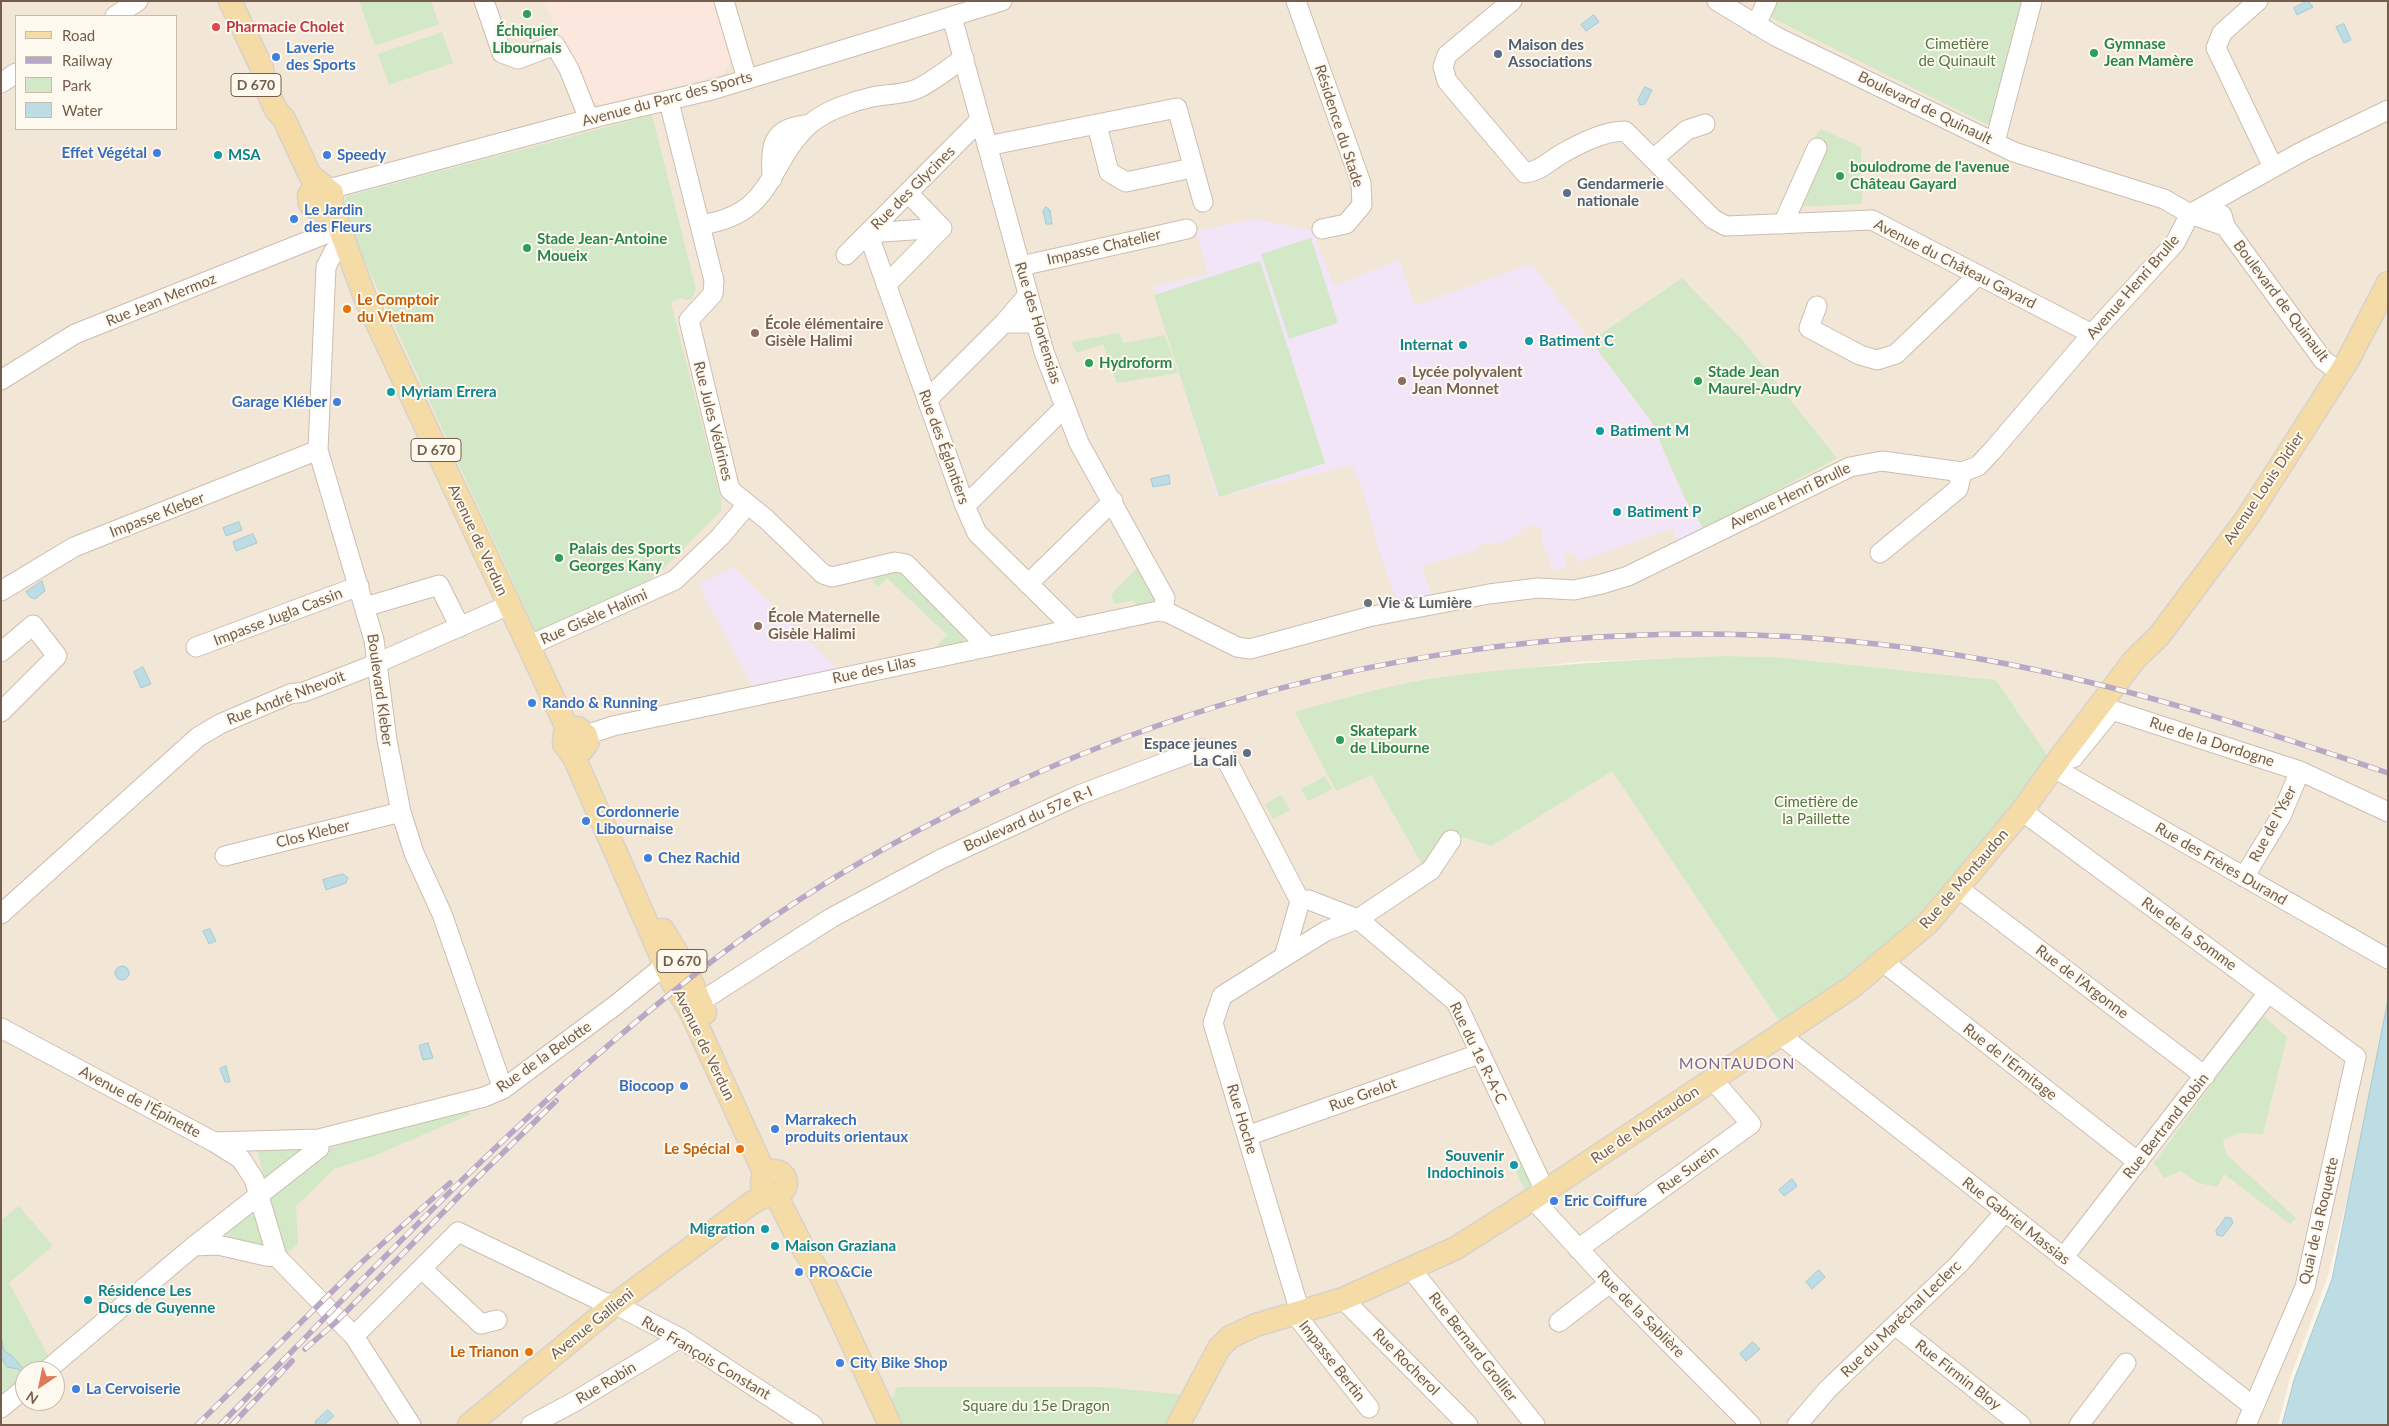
<!DOCTYPE html>
<meta charset="utf-8">
<style>
body{margin:0}
#map{position:relative;width:2389px;height:1426px;overflow:hidden;background:#fbf5e8;font-family:Lato,sans-serif}
canvas{display:block}
.frame{position:absolute;inset:0;border:2px solid #745d4d;pointer-events:none}
.legend{position:absolute;left:15px;top:15px;width:162px;height:115px;box-sizing:border-box;background:#fef9ee;border:1px solid #c7bbae;margin:0;padding:6px 9px;list-style:none;font-size:15px;color:#745d4d}
.legend li{display:flex;align-items:center;gap:10px;height:25px}
.legend b{width:25px;border:1px solid #c7bbae}
.north{position:absolute;left:15px;top:1361px;width:50px;height:50px;box-sizing:border-box;background:#fef9ee;border:1px solid #c7bbae;border-radius:50%;rotate:214deg;font-size:14px;font-weight:700;line-height:20px;text-align:center;color:#745d4d}
.north::after{content:'';display:block;margin:auto;width:18px;height:22px;background:#dd7a55;clip-path:polygon(50% 0,100% 100%,50% 72%,0 100%)}
</style>
<div id="map">
<canvas width="2389" height="1426"></canvas>
<div class="frame"></div>
<ul class="legend">
<li><b style="height:6px;background:#f5dba5"></b>Road</li>
<li><b style="height:6px;background:#b8a7c5"></b>Railway</li>
<li><b style="height:14px;background:#d3e8c7"></b>Park</li>
<li><b style="height:14px;background:#bddce4"></b>Water</li>
</ul>
<div class="north">N</div>
</div>
<script>
const ctx = document.querySelector('canvas').getContext('2d');
ctx.lineJoin = 'round';
function fillPath(path, color) { ctx.fillStyle = color; ctx.fill(path, 'evenodd'); }
function strokePath(path, color, width, dash) { ctx.strokeStyle = color; ctx.lineWidth = width; ctx.lineCap = dash ? 'butt' : 'round'; ctx.setLineDash(dash || []); ctx.stroke(path); }
function label(font, color, halo, rows, align = 'center') {
  ctx.font = font + ' Lato,sans-serif'; ctx.lineWidth = 4; ctx.setLineDash([]); ctx.textBaseline = 'middle'; ctx.strokeStyle = halo; ctx.fillStyle = color; for (const [text, x, y, turn = 0] of rows) {
    ctx.save(); ctx.translate(x, y); ctx.rotate((+turn || 0) * Math.PI / 180); ctx.textAlign = isNaN(turn) ? turn : align; if (halo) ctx.strokeText(text, 0, 0); ctx.fillText(text, 0, 0); ctx.restore();
  }
}
const residential = new Path2D(`
 M 1,1 L 2388,1 L 2388,1036 L 2328,1276 L 2290,1378 L 2278,1425 L 1,1425 ZM 16,16 L 176,16 L 176,129 L 16,129 ZM 1723,656 L 1775,657 L 1996,680 L 2050,759 L 1956,872 L 1782,1024 L 1612,770 L 1492,846 L 1447,833 L 1372,777 L 1386,768 L 1349,697 L 1433,679 L 1577,662 ZM 25,1371 L 55,1371 L 55,1401 L 25,1401 Z`);
const commercial = new Path2D(`
 M 543,1 L 719,1 L 732,59 L 723,74 L 601,105 L 592,100 Z`);
const education = new Path2D(`
 M 1253,219 L 1312,230 L 1334,286 L 1399,260 L 1415,305 L 1532,264 L 1651,421 L 1685,499 L 1704,529 L 1678,541 L 1672,528 L 1578,562 L 1573,552 L 1563,555 L 1567,566 L 1553,571 L 1543,543 L 1542,528 L 1528,525 L 1514,538 L 1499,543 L 1481,544 L 1475,551 L 1422,566 L 1432,597 L 1397,603 L 1382,559 L 1361,485 L 1352,465 L 1217,497 L 1153,287 L 1208,274 L 1196,231 Z
 M 734,567 L 838,669 L 753,688 L 698,584 Z`);
const green = new Path2D(`
 M 359,1 L 431,1 L 439,24 L 375,46 Z
 M 1774,1 L 2023,1 L 1992,127 L 1766,15 Z
 M 442,32 L 453,63 L 389,85 L 378,54 Z
 M 652,115 L 696,289 L 692,299 L 685,300 L 681,298 L 671,303 L 721,499 L 721,511 L 661,571 L 637,588 L 537,634 L 340,207 L 347,196 Z
 M 1821,129 L 1861,147 L 1862,204 L 1795,207 L 1814,139 Z
 M 1311,238 L 1338,323 L 1289,339 L 1261,254 Z
 M 1260,261 L 1325,463 L 1219,497 L 1154,295 Z
 M 1682,278 L 1743,341 L 1837,458 L 1704,529 L 1685,499 L 1651,421 L 1591,341 Z
 M 1119,333 L 1124,343 L 1165,335 L 1178,373 L 1117,383 L 1103,344 L 1077,353 L 1071,342 Z
 M 1138,567 L 1155,597 L 1154,603 L 1136,607 L 1134,600 L 1114,604 L 1111,595 Z
 M 900,570 L 966,633 L 963,642 L 940,648 L 936,646 L 947,635 L 887,578 L 879,587 L 873,582 L 873,574 Z
 M 1723,656 L 1775,657 L 1996,680 L 2050,759 L 1991,838 L 1951,877 L 1948,884 C 1899,939 1841,981 1781,1024 L 1612,771 L 1492,846 L 1447,833 L 1423,866 L 1372,776 L 1380,771 L 1336,791 L 1295,712 C 1341,699 1388,685 1435,678 C 1531,665 1627,660 1723,656 Z
 M 1325,776 L 1332,789 L 1308,801 L 1301,789 Z
 M 1281,795 L 1290,810 L 1273,819 L 1265,804 Z
 M 2262,1015 L 2287,1037 L 2263,1134 L 2239,1133 L 2223,1140 L 2226,1154 L 2296,1218 L 2290,1224 L 2224,1174 L 2217,1187 L 2198,1183 L 2181,1171 L 2164,1178 L 2154,1163 Z
 M 462,1109 L 471,1114 L 374,1156 L 334,1169 L 296,1206 L 298,1244 L 286,1254 L 281,1242 L 270,1195 L 333,1147 Z
 M 256,1146 L 302,1149 L 266,1185 Z
 M 1523,1156 L 1531,1185 L 1527,1194 L 1511,1161 Z
 M 19,1206 L 53,1246 L 9,1283 L 49,1357 L 33,1371 L 25,1371 L 25,1377 L 1,1397 L 1,1220 Z
 M 252,1207 L 260,1213 L 265,1250 L 231,1240 L 223,1232 Z
 M 898,1387 L 1103,1387 L 1186,1395 L 1170,1425 L 899,1425 L 887,1401 L 895,1395 L 894,1392 Z`);
const water = new Path2D(`
 M 2308,1 L 2313,7 L 2297,15 L 2294,8 Z
 M 1594,15 L 1599,22 L 1586,31 L 1581,25 Z
 M 2344,24 L 2351,40 L 2344,43 L 2336,27 Z
 M 1645,87 L 1652,90 L 1645,104 L 1640,105 L 1638,100 Z
 M 1046,207 L 1050,210 L 1052,224 L 1046,224 L 1043,211 Z
 M 1169,475 L 1170,484 L 1153,487 L 1151,479 Z
 M 239,522 L 242,530 L 226,536 L 223,528 Z
 M 253,534 L 257,543 L 236,551 L 233,542 Z
 M 42,581 L 45,591 L 35,599 L 30,597 L 26,592 Z
 M 143,667 L 151,684 L 141,688 L 134,672 Z
 M 343,874 L 348,878 L 346,883 L 326,890 L 323,880 Z
 M 210,929 L 216,941 L 209,944 L 203,931 Z
 M115 973a7 7 0 1 1 14 0a7 7 0 1 1-14 0Z
 M 2388,1000 L 2388,1425 L 2282,1425 L 2294,1380 L 2332,1279 Z
 M 428,1043 L 433,1058 L 423,1060 L 419,1046 Z
 M 226,1066 L 230,1082 L 225,1082 L 220,1069 Z
 M 1792,1179 L 1797,1186 L 1784,1196 L 1779,1190 Z
 M 2226,1217 L 2231,1218 L 2233,1223 L 2223,1236 L 2217,1235 L 2216,1231 Z
 M 1819,1270 L 1825,1277 L 1812,1289 L 1806,1282 Z
 M 1,1336 L 4,1351 C 18,1358 16,1364 26,1371 L 25,1376 L 18,1369 L 7,1367 L 1,1357 Z
 M 1753,1342 L 1760,1349 L 1746,1361 L 1740,1354 Z
 M 328,1410 L 334,1416 L 324,1425 L 316,1425 L 315,1422 Z`);
const minor = new Path2D(`
 M 484,1 L 502,53 L 518,59 L 555,45 L 569,69 L 589,119
 M 724,1 L 747,79
 M 1296,1 L 1361,183 L 1362,205 L 1346,224 L 1322,229
 M 1512,1 L 1447,55 L 1443,67 L 1447,81 L 1525,173 C 1541,171 1549,161 1563,153 C 1581,143 1604,131 1625,131 L 1713,219 L 1726,226 L 1872,220 L 2092,334
 M 1717,1 L 1777,37 L 2014,152 L 2164,199 L 2190,214 L 2225,226
 M 2258,1 L 2222,33 L 2216,48 L 2273,167
 M 115,16 L 138,1
 M 952,17 L 1044,352 L 1079,443 L 1165,598 L 1163,612
 M 1756,25 L 1767,1
 M 1,83 L 16,73
 M 669,102 L 714,281 L 713,294 L 689,320 L 730,490 L 766,519 L 823,574 L 832,577 L 895,562 L 906,564 L 987,646
 M 1097,125 L 1109,172 L 1126,182 L 1192,168
 M 1995,142 L 2032,1
 M 987,146 L 1177,108 L 1203,202
 M 1653,159 L 1687,130 L 1705,124
 M 772,179 C 772,160 767,136 791,128 C 797,126 804,125 810,124
 M 329,189 L 601,116 L 712,90 L 1002,1
 M 2222,215 L 2225,226 L 2323,360 L 2340,372
 M 1783,224 L 1817,148
 M 700,225 C 777,214 765,164 810,124 C 825,111 853,101 872,97 C 887,94 902,95 917,89 C 934,81 949,68 964,58
 M 942,228 L 868,233 L 965,506 L 977,533 L 1073,628
 M 334,251 L 326,267 L 318,450 L 374,640 L 387,740 L 401,812 L 414,853 L 442,914 L 503,1089
 M 846,255 L 980,120
 M 1021,266 L 1187,229
 M 886,285 L 942,228 L 908,193
 M 1028,295 L 1004,323 L 1036,323
 M 1817,306 L 1809,328 L 1860,355 L 1877,360 L 1896,354 L 1977,276
 M 1,380 L 75,334 L 328,233
 M 927,400 L 1004,323
 M 965,506 L 1065,407
 M 1880,553 L 1958,489 L 1962,472
 M 1028,584 L 1113,501
 M 1,591 L 74,547 L 318,450
 M 365,607 L 439,585 L 460,627
 M 528,646 L 675,580 L 720,537 L 747,505
 M 196,647 L 359,586
 M 1,652 L 33,625 L 57,656 L 1,712
 M 586,735 L 613,726 L 1158,611 L 1169,613 L 1237,647 L 1250,649 L 1368,617 L 1489,594 L 1538,588 L 1574,590 L 1602,584 L 1628,576 L 1850,467 L 1882,461 L 1962,472 L 1978,466 L 1993,450 L 2092,334 L 2175,243 L 2190,214 L 2303,151 L 2388,110
 M 2073,758 L 2112,710 L 2300,771 L 2388,812
 M 2054,768 L 2388,959
 M 2022,811 L 2356,1057 L 2305,1287 L 2246,1425
 M 1451,840 L 1431,870 L 1358,919 L 1326,931 L 1284,957 L 1300,901 L 1309,900 L 1358,919 L 1456,1002 L 1545,1191
 M 225,856 L 401,812
 M 2244,877 L 2281,816 L 2300,771
 M 1958,888 L 2205,1076
 M 1,914 L 198,737 L 220,724 L 290,694 L 304,692 L 368,667 L 509,605
 M 1284,957 L 1222,996 L 1213,1023 L 1300,1312
 M 1882,961 L 2138,1162
 M 700,1002 L 831,918 L 941,859 L 1079,795 L 1201,749 L 1217,750 L 1224,755 L 1300,901
 M 1,1028 L 214,1142 L 241,1159 L 254,1179 L 277,1257 L 354,1336 L 411,1425
 M 1779,1034 L 2254,1407
 M 1247,1136 L 1479,1054
 M 214,1142 L 319,1139 L 484,1097 L 503,1089 L 617,1004 L 665,965
 M 1533,1199 L 1610,1283 L 1751,1425
 M 194,1246 L 218,1245 L 266,1256 L 277,1257
 M 1578,1249 L 1751,1124 L 1713,1080
 M 2063,1258 L 2268,993
 M 422,1269 L 481,1324 L 497,1320
 M 1411,1269 L 1535,1425
 M 1343,1299 L 1468,1425
 M 1295,1314 L 1369,1408
 M 1559,1322 L 1610,1283
 M 1895,1325 L 2021,1425
 M 354,1336 L 458,1232 L 601,1301 L 620,1307 L 680,1338 L 813,1425
 M 46,1371 L 194,1246 L 319,1148 L 319,1139
 M 1,1408 L 25,1388
 M 531,1425 L 574,1402 L 680,1338
 M 1797,1425 L 1828,1389 L 1959,1264 L 2004,1213
 M 2079,1425 L 2126,1363`);
const major = new Path2D(`
 M 230,1 L 262,68 L 263,82 L 276,110 L 284,119 L 310,175 L 332,193 L 331,205 C 324,212 317,211 310,204 L 309,195 L 315,187 L 322,186
 M 331,205 L 364,295 L 568,730
 M 571,751 L 582,750 L 588,742 L 586,735 L 578,728 L 571,729 L 565,733 L 564,744 L 574,757 L 673,983 L 690,1010 L 765,1174
 M 663,930 L 684,965 L 705,1013
 M762 1183a12 12 0 1 1 24 0a12 12 0 1 1-24 0Z
 M 776,1195 L 803,1248 L 821,1276 L 890,1425
 M 469,1425 L 614,1305 L 753,1202 L 770,1194
 M 1178,1425 L 1219,1348 L 1230,1337 L 1256,1325 L 1343,1299 L 1456,1248 L 1533,1199 L 1852,987 L 1928,923 L 2022,811 L 2062,755 L 2135,659 L 2159,636 L 2247,518 L 2348,360 L 2388,283`);
const rail = new Path2D(`
 M 305,1349 L 335,1323 L 467,1188 L 556,1101
 M 197,1425 L 362,1262 L 450,1183
 M 220,1425 C 380,1262 537,1093 720,955 C 792,901 870,854 950,814 C 1254,660 1600,601 1938,652 C 2093,675 2240,723 2388,773
 M 232,1425 L 292,1361`);
const markers = [
 [527,14,5,"#2e9e5b"],
 [216,27,5,"#e0444e"],
 [2094,53,5,"#2e9e5b"],
 [1498,54,5,"#5c6f8a"],
 [276,57,5,"#3f7fe0"],
 [157,153,5,"#3f7fe0"],
 [218,155,5,"#0f9aa8"],
 [327,155,5,"#3f7fe0"],
 [1840,176,5,"#2e9e5b"],
 [1567,193,5,"#5c6f8a"],
 [294,219,5,"#3f7fe0"],
 [527,248,5,"#2e9e5b"],
 [347,309,5,"#e8710a"],
 [755,333,5,"#8d6e63"],
 [1529,341,5,"#0f9aa8"],
 [1463,345,5,"#0f9aa8"],
 [1089,363,5,"#2e9e5b"],
 [1402,381,5,"#8d6e63"],
 [1698,381,5,"#2e9e5b"],
 [391,392,5,"#0f9aa8"],
 [337,402,5,"#3f7fe0"],
 [1600,431,5,"#0f9aa8"],
 [1617,512,5,"#0f9aa8"],
 [559,558,5,"#2e9e5b"],
 [1368,603,5,"#6b7280"],
 [758,626,5,"#8d6e63"],
 [532,703,5,"#3f7fe0"],
 [1340,740,5,"#2e9e5b"],
 [1247,753,5,"#5c6f8a"],
 [586,821,5,"#3f7fe0"],
 [648,858,5,"#3f7fe0"],
 [684,1086,5,"#3f7fe0"],
 [775,1129,5,"#3f7fe0"],
 [740,1149,5,"#e8710a"],
 [1514,1165,5,"#0f9aa8"],
 [1554,1201,5,"#3f7fe0"],
 [765,1229,5,"#0f9aa8"],
 [775,1246,5,"#0f9aa8"],
 [799,1272,5,"#3f7fe0"],
 [88,1300,5,"#0f9aa8"],
 [529,1352,5,"#e8710a"],
 [840,1363,5,"#3f7fe0"],
 [76,1389,5,"#3f7fe0"]
];
const shields = [
 [256,85,50],
 [436,450,50],
 [682,961,50]
];
const shieldNames = [
 ["D 670",256,85],
 ["D 670",436,450],
 ["D 670",682,961]
];
const healthNames = [
 ["Pharmacie Cholet",226,27]
];
const leisureNames = [
 ["Échiquier",527,31,"center"],
 ["Libournais",527,48,"center"],
 ["Gymnase",2104,44],
 ["Jean Mamère",2104,61],
 ["boulodrome de l'avenue",1850,167],
 ["Château Gayard",1850,184],
 ["Stade Jean-Antoine",537,239],
 ["Moueix",537,256],
 ["Hydroform",1099,363],
 ["Stade Jean",1708,372],
 ["Maurel-Audry",1708,389],
 ["Palais des Sports",569,549],
 ["Georges Kany",569,566],
 ["Skatepark",1350,731],
 ["de Libourne",1350,748]
];
const parkNames = [
 ["Cimetière",1957,44],
 ["de Quinault",1957,61],
 ["Cimetière de",1816,802],
 ["la Paillette",1816,819],
 ["Square du 15e Dragon",1036,1406]
];
const serviceNames = [
 ["Maison des",1508,45],
 ["Associations",1508,62],
 ["Gendarmerie",1577,184],
 ["nationale",1577,201],
 ["Espace jeunes",1237,744,"right"],
 ["La Cali",1237,761,"right"]
];
const shopNames = [
 ["Laverie",286,48],
 ["des Sports",286,65],
 ["Effet Végétal",147,153,"right"],
 ["Speedy",337,155],
 ["Le Jardin",304,210],
 ["des Fleurs",304,227],
 ["Garage Kléber",327,402,"right"],
 ["Rando & Running",542,703],
 ["Cordonnerie",596,812],
 ["Libournaise",596,829],
 ["Chez Rachid",658,858],
 ["Biocoop",674,1086,"right"],
 ["Marrakech",785,1120],
 ["produits orientaux",785,1137],
 ["Eric Coiffure",1564,1201],
 ["PRO&Cie",809,1272],
 ["City Bike Shop",850,1363],
 ["La Cervoiserie",86,1389]
];
const streetNames = [
 ["Avenue du Parc des Sports",667,99,-15],
 ["Boulevard de Quinault",1925,108,26],
 ["Résidence du Stade",1339,126,72],
 ["Rue des Glycines",913,188,-45],
 ["Impasse Chatelier",1104,247,-13],
 ["Avenue du Château Gayard",1955,264,27],
 ["Avenue Henri Brulle",2133,287,-49],
 ["Rue Jean Mermoz",161,300,-22],
 ["Boulevard de Quinault",2281,301,53],
 ["Rue des Hortensias",1038,323,73],
 ["Rue Jules Védrines",713,421,76],
 ["Rue des Églantiers",944,447,70],
 ["Avenue Louis Didier",2264,488,-56],
 ["Avenue Henri Brulle",1790,496,-26],
 ["Impasse Kleber",157,515,-21],
 ["Avenue de Verdun",478,540,65],
 ["Impasse Jugla Cassin",278,617,-21],
 ["Rue Gisèle Halimi",594,617,-24],
 ["Rue des Lilas",874,670,-12],
 ["Boulevard Kleber",380,690,82],
 ["Rue André Nhevoit",286,698,-21],
 ["Rue de la Dordogne",2212,742,18],
 ["Boulevard du 57e R-I",1028,819,-24],
 ["Rue de l'Yser",2273,824,-62],
 ["Clos Kleber",313,834,-14],
 ["Rue des Frères Durand",2221,864,30],
 ["Rue de Montaudon",1964,879,-49],
 ["Rue de la Somme",2189,934,36],
 ["Rue de l'Argonne",2082,982,37],
 ["Avenue de Verdun",704,1045,64],
 ["Rue du 1e R-A-C",1478,1053,64],
 ["Rue de la Belotte",544,1057,-35],
 ["Rue de l'Ermitage",2010,1062,38],
 ["Rue Grelot",1363,1095,-20],
 ["Avenue de l'Épinette",140,1102,28],
 ["Rue Hoche",1242,1119,73],
 ["Rue de Montaudon",1645,1125,-34],
 ["Rue Bertrand Robin",2166,1126,-52],
 ["Rue Surein",1688,1170,-36],
 ["Rue Gabriel Massias",2016,1221,38],
 ["Quai de la Roquette",2319,1221,-77],
 ["Rue de la Sablière",1641,1314,45],
 ["Rue du Maréchal Leclerc",1901,1319,-44],
 ["Avenue Gallieni",592,1324,-39],
 ["Rue Bernard Grollier",1473,1347,52],
 ["Rue François Constant",706,1358,31],
 ["Impasse Bertin",1332,1361,52],
 ["Rue Rocherol",1406,1362,45],
 ["Rue Firmin Bloy",1958,1375,38],
 ["Rue Robin",606,1383,-31]
];
const cultureNames = [
 ["MSA",228,155],
 ["Batiment C",1539,341],
 ["Internat",1453,345,"right"],
 ["Myriam Errera",401,392],
 ["Batiment M",1610,431],
 ["Batiment P",1627,512],
 ["Souvenir",1504,1156,"right"],
 ["Indochinois",1504,1173,"right"],
 ["Migration",755,1229,"right"],
 ["Maison Graziana",785,1246],
 ["Résidence Les",98,1291],
 ["Ducs de Guyenne",98,1308]
];
const foodNames = [
 ["Le Comptoir",357,300,"left"],
 ["du Vietnam",357,317,"left"],
 ["Le Spécial",730,1149],
 ["Le Trianon",519,1352]
];
const educationNames = [
 ["École élémentaire",765,324],
 ["Gisèle Halimi",765,341],
 ["Lycée polyvalent",1412,372],
 ["Jean Monnet",1412,389],
 ["École Maternelle",768,617],
 ["Gisèle Halimi",768,634]
];
const worshipNames = [
 ["Vie & Lumière",1378,603]
];
const neighbourhoodNames = [
 ["MONTAUDON",1737,1064]
];
fillPath(residential, '#f2e7d7');
fillPath(commercial, '#fbe7dd');
fillPath(education, '#f2e5f8');
fillPath(green, '#d3e8c7');
fillPath(water, '#bddce4');
strokePath(water, '#a4cbd5', 1);
strokePath(minor, '#cdbdaf', 21);
strokePath(major, '#d8d2cd', 25);
strokePath(minor, '#fff', 19);
strokePath(major, '#f5dba5', 22);
strokePath(rail, '#b8a7c5', 5.5);
strokePath(rail, '#fef9ee', 4, [11]);
for (const [x, y, r, color] of markers) { const dot = new Path2D(); dot.arc(x, y, r, 0, 2 * Math.PI); ctx.fillStyle = color; ctx.fill(dot); strokePath(dot, '#fef9ee', 2); }
for (const [x, y, w] of shields) { const box = new Path2D(); box.roundRect(x - w / 2, y - 11.5, w, 23, 4); ctx.fillStyle = '#fef9ee'; ctx.fill(box); strokePath(box, '#745d4d', 1); }
label('bold 14px', '#745d4d', null, shieldNames);
label('bold 15px', '#be3a42', '#fef9ee', healthNames, 'left');
label('bold 15px', '#27864d', '#fef9ee', leisureNames, 'left');
label('15px', '#537846', '#fef9ee', parkNames);
label('bold 15px', '#4e5e75', '#fef9ee', serviceNames, 'left');
label('bold 15px', '#366cbe', '#fef9ee', shopNames, 'left');
label('15px', '#745d4d', '#fef9ee', streetNames);
label('bold 15px', '#0d838f', '#fef9ee', cultureNames, 'left');
label('bold 15px', '#c56008', '#fef9ee', foodNames, 'right');
label('bold 15px', '#785e54', '#fef9ee', educationNames, 'left');
label('bold 15px', '#5b616d', '#fef9ee', worshipNames, 'left');
ctx.letterSpacing = '1px';
label('16px', '#846690', '#fef9ee', neighbourhoodNames);
ctx.letterSpacing = '0px';
</script>
